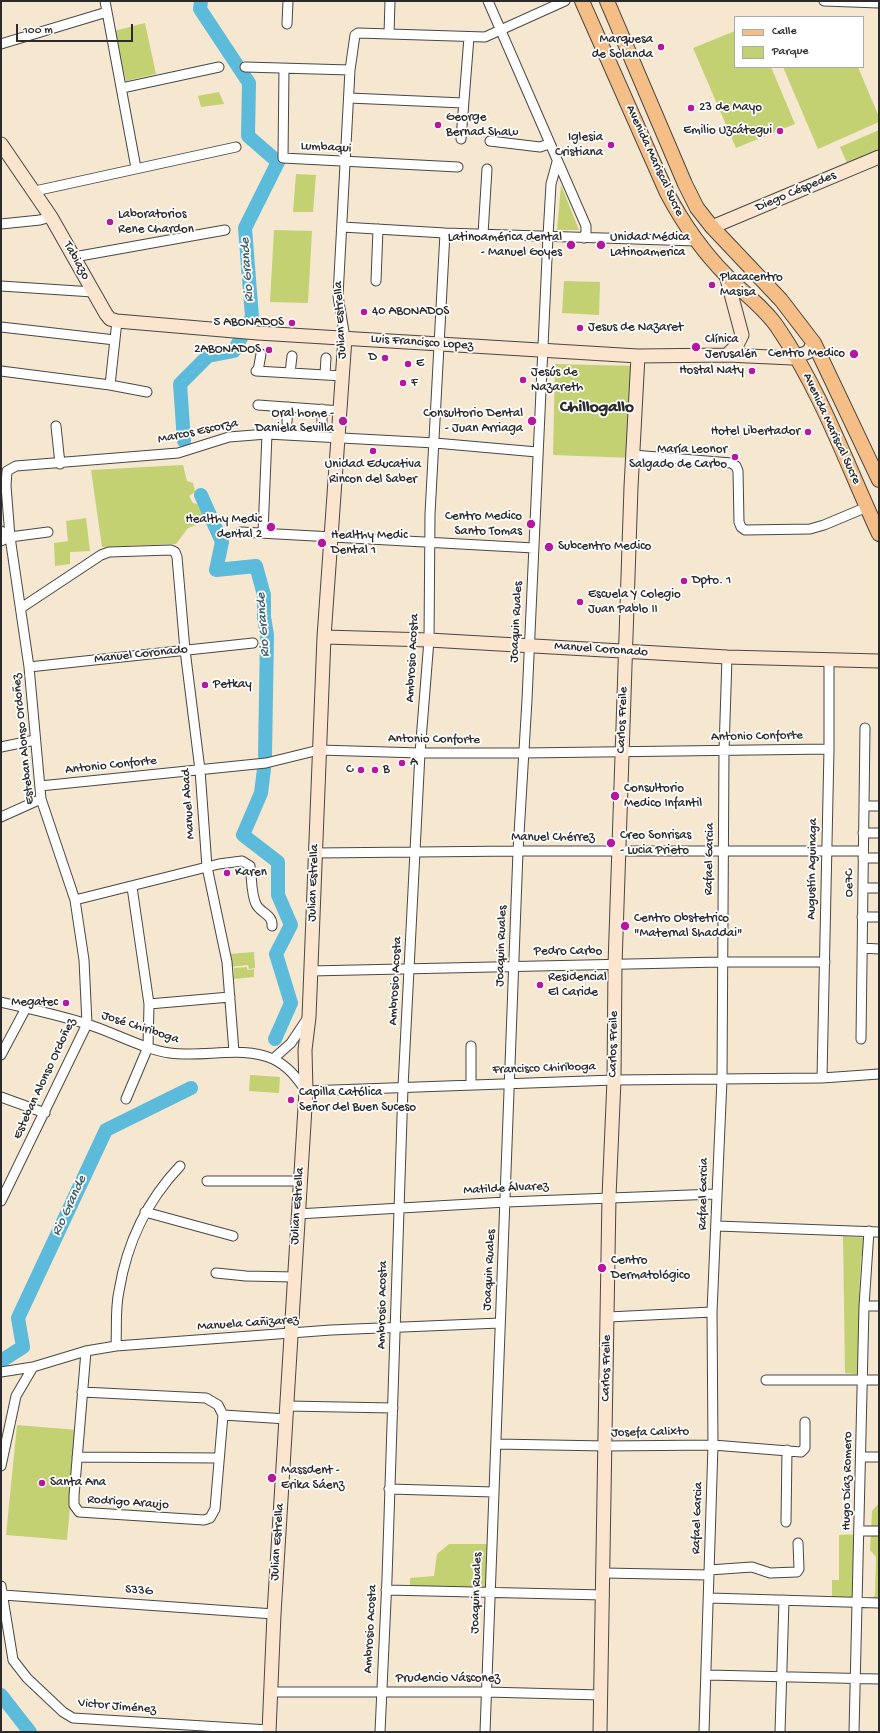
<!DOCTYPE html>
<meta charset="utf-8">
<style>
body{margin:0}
#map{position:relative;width:880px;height:1733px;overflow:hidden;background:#f5e7d0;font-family:"Gochi Hand",sans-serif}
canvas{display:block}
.frame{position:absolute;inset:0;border:2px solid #2b2b2b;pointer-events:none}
.legend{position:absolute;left:734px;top:16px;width:130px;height:52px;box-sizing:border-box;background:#fff;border:1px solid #aaa;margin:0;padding:5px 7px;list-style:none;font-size:12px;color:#2b2b2b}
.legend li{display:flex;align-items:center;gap:8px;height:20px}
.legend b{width:20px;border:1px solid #aaa}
.scale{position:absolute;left:16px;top:24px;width:117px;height:18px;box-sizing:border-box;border:2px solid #2b2b2b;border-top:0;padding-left:5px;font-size:12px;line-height:14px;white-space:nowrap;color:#2b2b2b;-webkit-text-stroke:3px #fff;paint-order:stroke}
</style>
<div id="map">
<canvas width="880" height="1733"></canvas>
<div class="frame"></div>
<ul class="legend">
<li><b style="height:5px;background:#f6be87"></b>Calle</li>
<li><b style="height:11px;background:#c4d173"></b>Parque</li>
</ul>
<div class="scale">100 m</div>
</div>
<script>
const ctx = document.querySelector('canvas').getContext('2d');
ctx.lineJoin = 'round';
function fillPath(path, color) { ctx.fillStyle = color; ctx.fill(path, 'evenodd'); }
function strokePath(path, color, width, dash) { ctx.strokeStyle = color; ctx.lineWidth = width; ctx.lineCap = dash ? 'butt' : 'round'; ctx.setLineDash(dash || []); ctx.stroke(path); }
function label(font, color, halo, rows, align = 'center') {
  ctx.font = font + ' "Gochi Hand",sans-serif'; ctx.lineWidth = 3.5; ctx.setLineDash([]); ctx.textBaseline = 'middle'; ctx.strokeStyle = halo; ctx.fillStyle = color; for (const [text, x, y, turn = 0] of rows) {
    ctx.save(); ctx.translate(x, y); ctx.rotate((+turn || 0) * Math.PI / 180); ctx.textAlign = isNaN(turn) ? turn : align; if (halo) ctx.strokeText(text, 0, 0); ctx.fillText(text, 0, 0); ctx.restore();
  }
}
const green = new Path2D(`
 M 145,23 L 156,74 L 126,81 L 114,31 Z
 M 735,31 L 735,67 L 771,67 L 795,124 L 736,148 L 693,48 Z
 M 783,67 L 858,67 L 879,117 L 879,122 L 818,149 Z
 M 219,92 L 224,104 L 201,107 L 198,96 Z
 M 879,130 L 879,155 L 849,168 L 840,147 Z
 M 296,174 L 316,175 L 313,212 L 293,212 Z
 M 561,185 L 579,230 L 557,230 Z
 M 274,230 L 312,231 L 308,303 L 270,302 Z
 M 564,281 L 600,282 L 599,315 L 562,313 Z
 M 555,364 L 634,366 L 632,458 L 553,455 Z
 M 183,465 L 187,481 L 193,483 L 195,492 L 189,496 L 193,503 L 197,504 L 208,521 L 188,528 L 176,544 L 102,547 L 91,470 Z
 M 86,518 L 90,551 L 70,552 L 70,564 L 55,566 L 54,543 L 68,541 L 66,521 Z
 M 254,952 L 255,968 L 249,969 L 248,965 L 230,967 L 229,954 Z
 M 247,967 L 247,970 L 254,969 L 254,977 L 234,979 L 234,968 Z
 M 250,1075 L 280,1077 L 279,1093 L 249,1091 Z
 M 843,1236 L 868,1238 L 867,1250 L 861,1257 L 859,1299 L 868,1310 L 865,1375 L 845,1373 Z
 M 17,1425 L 77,1430 L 67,1540 L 6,1535 Z
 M 879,1503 L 879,1602 L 871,1601 L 875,1595 L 876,1557 L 870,1550 L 872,1511 Z
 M 862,1534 L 861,1549 L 854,1554 L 856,1594 L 860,1601 L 832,1601 L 832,1580 L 839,1580 L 839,1535 Z
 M 449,1544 L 496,1544 L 494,1587 L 410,1588 L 410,1578 L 434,1576 L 437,1554 Z`);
const river = new Path2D(`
 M 184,441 L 180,384 L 208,356 L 234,351 L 252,317 L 245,228 L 278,162 L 248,136 L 249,83 L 200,9 L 201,1
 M 201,495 L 222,542 L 216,570 L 256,566 L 264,595 L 264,617 L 267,635 L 265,756
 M 264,769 L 261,793 L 243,835 L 278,862 L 278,895 L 291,925 L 276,954 L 291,1003 L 275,1039
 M 1,1361 L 23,1347 L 18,1318 L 106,1130 L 191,1088
 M 1,1695 L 30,1732`);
const street = new Path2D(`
 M 105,1 L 136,168
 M 488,1 L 586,226 L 586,232 L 584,238
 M 824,1 L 879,3
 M 287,24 L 288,1
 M 389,34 L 390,1
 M 1,44 L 107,12
 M 245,67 L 350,70
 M 284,69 L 283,158 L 458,167
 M 122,88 L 219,67
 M 349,98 L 463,103
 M 461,139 L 469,37
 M 490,141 L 540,147 L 549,144
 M 35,191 L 236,147
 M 1,224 L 40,220 L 51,217
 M 342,227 L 445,233 L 697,241
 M 483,234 L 487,169
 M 74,257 L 225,230
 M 376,281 L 378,229
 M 1,286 L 93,292
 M 1,327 L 115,340
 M 345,338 L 338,296 L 350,70 L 355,35 L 358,33 L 485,37 L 565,1
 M 1,371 L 110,385 L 147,392
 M 256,371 L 343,376
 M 258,371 L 261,354
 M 290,373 L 292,356
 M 325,374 L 326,358
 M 110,385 L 117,321
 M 258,405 L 341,411
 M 287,422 L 288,407
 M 322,424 L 322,409
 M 56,426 L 60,464
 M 633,455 L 731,463 L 736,466 L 738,471 L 739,522 L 741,527 L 745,530 L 810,529 L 824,525 L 867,507
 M 1,531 L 10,537
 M 241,532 L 534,548
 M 263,533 L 267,434
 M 1,541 L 10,537 L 48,532
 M 21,608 L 101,555 L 109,552 L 171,550 L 175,552 L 177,557 L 185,650 L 200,770 L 207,867 L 227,962 L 234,1052
 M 29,667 L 253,643
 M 1,747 L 35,740
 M 40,786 L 266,763 L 319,750 L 420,753 L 524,753 L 829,749
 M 864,806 L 879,806
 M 1,817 L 41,799
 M 863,833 L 879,833
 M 316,853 L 518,851 L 863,851
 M 863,858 L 879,858
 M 863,888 L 879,888
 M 75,900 L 219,864 L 242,861 L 250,866 C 252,878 251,894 256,904 C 260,913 273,914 272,926
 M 862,917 L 879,917
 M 862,948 L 879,949
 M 310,971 L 721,962 L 825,962
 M 1,1002 C 30,1009 59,1015 87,1024 C 113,1032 145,1050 170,1053 C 204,1058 242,1045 273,1059 C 288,1066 297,1078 306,1091 L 614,1080 L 822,1078 L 879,1074
 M 149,1004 L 230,997
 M 861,1039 L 865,728
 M 1,1055 L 26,1008
 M 273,1059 L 291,1043 L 307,1019
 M 822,1078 L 829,749 L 829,661
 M 471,1084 L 471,1046
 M 1,1097 L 45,1113
 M 126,1099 L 148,1047 L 149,1004 L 132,887
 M 207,1181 L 300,1181
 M 1,1201 L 87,1024 L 84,960 L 75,900 L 41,799 L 29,667 L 10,537 L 6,486 L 7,471 L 16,466 L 178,453 L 229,437 L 267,434 L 435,443 L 537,452
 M 145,1212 L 233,1236
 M 297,1214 L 506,1202 L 716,1194
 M 717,1226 L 879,1232
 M 216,1273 L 246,1276 L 295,1277
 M 864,1306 L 879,1306
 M 608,1317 L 712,1312
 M 116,1346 C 117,1328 115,1309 119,1291 C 127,1242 146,1202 180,1166
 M 86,1351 L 74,1496 L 74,1505 L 79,1512 L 204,1520 L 210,1518 L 215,1509 L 223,1415
 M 1,1372 L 33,1367 L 86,1351 L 116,1346 L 331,1330 L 500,1323
 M 766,1380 L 879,1380
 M 82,1392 L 206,1398 L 218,1405 L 223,1415 L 287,1419
 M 287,1406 L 393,1408
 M 496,1444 L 606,1446 L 713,1445 L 801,1452 L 805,1448 L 805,1422
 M 77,1457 L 219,1458
 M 862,1457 L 879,1457
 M 1,1466 L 16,1396 L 33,1367
 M 389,1489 L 494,1492
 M 786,1522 L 787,1450
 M 860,1531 L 879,1531
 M 709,1570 L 752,1567 L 770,1573 L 797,1572 L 799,1569 L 798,1543
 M 604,1573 L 709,1575
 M 1,1586 L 13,1660 L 27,1678 L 63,1712 L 73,1718 L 269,1730
 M 386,1590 L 604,1595
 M 3,1595 L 274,1614
 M 709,1598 L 879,1603
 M 707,1675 L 879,1679
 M 271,1692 L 486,1692 L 601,1695
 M 380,1732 L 387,1579 L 403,1087 L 420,753 L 429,640 L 430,514 L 445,233
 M 485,1732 L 518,851 L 527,700 L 548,236 L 551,184 L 557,162
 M 704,1732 L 713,1445 L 712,1312 L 722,1079 L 724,751 L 727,657
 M 780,1732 L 784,1600
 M 854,1732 L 864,1306 L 869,1231`);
const secondary = new Path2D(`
 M 1,144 L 51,217 L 106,314 L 110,319 L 117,321 L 258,333 L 638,356 L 727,355 L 792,358 L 808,352 L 814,343
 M 712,227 L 879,157
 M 726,275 L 742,335 L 737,345 L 727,355
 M 324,637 L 429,640 L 727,657 L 879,661
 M 269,1732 L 274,1614 L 306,1091 L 305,1050 L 309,1017 L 324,637 L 345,338
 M 600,1732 L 609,1197 L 614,1080 L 615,965 L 631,487 L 638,356`);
const primary = new Path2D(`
 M 582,1 L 667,193 C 683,223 702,251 727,276 C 742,292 766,309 778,328 C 821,391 847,465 879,534
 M 607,1 L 685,184 L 697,208 L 712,227 L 781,300 L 814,343 L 879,480`);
const markers = [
 [661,47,4,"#b5179e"],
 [691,108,4,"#b5179e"],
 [438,125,4,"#b5179e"],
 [780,131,4,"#b5179e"],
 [611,145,4,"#b5179e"],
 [110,222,4,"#b5179e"],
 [571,245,5,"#b5179e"],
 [601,245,5,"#b5179e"],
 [712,285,4,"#b5179e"],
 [364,312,4,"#b5179e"],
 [292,323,4,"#b5179e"],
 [580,328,4,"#b5179e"],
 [696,347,5,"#b5179e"],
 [269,350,4,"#b5179e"],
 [854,354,5,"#b5179e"],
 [385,358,4,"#b5179e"],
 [408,364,4,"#b5179e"],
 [752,371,4,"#b5179e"],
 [523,380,4,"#b5179e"],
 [403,383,4,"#b5179e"],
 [343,421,5,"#b5179e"],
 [532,421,5,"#b5179e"],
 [808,432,4,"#b5179e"],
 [373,451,4,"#b5179e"],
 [735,457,4,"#b5179e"],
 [531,524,5,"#b5179e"],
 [271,527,5,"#b5179e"],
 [322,543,5,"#b5179e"],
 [549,547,5,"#b5179e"],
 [684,581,4,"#b5179e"],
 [580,602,4,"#b5179e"],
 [205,685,4,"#b5179e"],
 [402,763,4,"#b5179e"],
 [361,770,4,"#b5179e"],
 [375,770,4,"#b5179e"],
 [615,796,5,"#b5179e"],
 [611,843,5,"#b5179e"],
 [227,873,4,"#b5179e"],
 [625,926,5,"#b5179e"],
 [540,985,4,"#b5179e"],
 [66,1003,4,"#b5179e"],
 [291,1100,4,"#b5179e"],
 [602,1268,5,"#b5179e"],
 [272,1478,5,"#b5179e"],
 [42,1483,4,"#b5179e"]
];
const poiNames = [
 ["Marquesa",653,40,"right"],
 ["de Solanda",653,55,"right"],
 ["23 de Mayo",699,108],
 ["George",446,118],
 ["Bernad Shaw",446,133],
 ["Emilio Uzcátegui",772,131,"right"],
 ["Iglesia",603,138,"right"],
 ["Cristiana",603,153,"right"],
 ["Laboratorios",118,215],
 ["Rene Chardon",118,230],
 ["Latinoamérica dental",562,238,"right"],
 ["- Manuel Goyes",562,253,"right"],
 ["Unidad Médica",610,238],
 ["Latinoamerica",610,253],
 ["Placacentro",720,278],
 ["Masisa",720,293],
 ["40 ABONADOS",372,312],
 ["5 ABONADOS",284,323,"right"],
 ["Jesus de Nazaret",588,328],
 ["Clínica",705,340],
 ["Jerusalén",705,355],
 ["2ABONADOS",261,350,"right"],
 ["Centro Medico",845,354,"right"],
 ["D",377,358,"right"],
 ["E",416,364],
 ["Hostal Naty",744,371,"right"],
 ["Jesús de",531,373],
 ["Nazareth",531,388],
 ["F",411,383],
 ["Oral home -",334,414,"right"],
 ["Daniela Sevilla",334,429,"right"],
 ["Consultorio Dental",523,414,"right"],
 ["- Juan Arriaga",523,429,"right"],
 ["Hotel Libertador",800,432,"right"],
 ["María Leonor",727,450,"right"],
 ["Salgado de Carbo",727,465,"right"],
 ["Unidad Educativa",373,465,"center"],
 ["Rincon del Saber",373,480,"center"],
 ["Centro Medico",522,517,"right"],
 ["Santo Tomas",522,532,"right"],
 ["Healthy Medic",262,520,"right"],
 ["dental 2",262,535,"right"],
 ["Healthy Medic",331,536],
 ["Dental 1",331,551],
 ["Subcentro Medico",558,547],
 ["Dpto. 1",692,581],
 ["Escuela Y Colegio",588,595],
 ["Juan Pablo II",588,610],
 ["Petkay",213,685],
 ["A",410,763],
 ["C",353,770,"right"],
 ["B",383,770],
 ["Consultorio",624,789],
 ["Medico Infantil",624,804],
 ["Creo Sonrisas",620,836],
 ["- Lucia Prieto",620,851],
 ["Karen",235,873],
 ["Centro Obstetrico",634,919],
 ["\"Maternal Shaddai\"",634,934],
 ["Residencial",548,978],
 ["El Caride",548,993],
 ["Megatec",58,1003,"right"],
 ["Capilla Católica",299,1093],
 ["Señor del Buen Suceso",299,1108],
 ["Centro",611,1261],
 ["Dermatológico",611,1276],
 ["Massdent -",281,1471],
 ["Erika Sáenz",281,1486],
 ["Santa Ana",50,1483]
];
const streetNames = [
 ["Lumbaqui",326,148,3],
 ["Avenida Mariscal Sucre",654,161,65],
 ["Diego Céspedes",796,192,-23],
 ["Tabiazo",76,261,61],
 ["Julian Estrella",341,320,-93],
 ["Luis Francisco Lopez",422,343,4],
 ["Avenida Mariscal Sucre",831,429,65],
 ["Marcos Escorza",198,432,-12],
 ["Joaquin Ruales",517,622,-87],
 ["Manuel Coronado",601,650,4],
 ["Manuel Coronado",141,655,-6],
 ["Ambrosio Acosta",413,658,-87],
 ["Carlos Freile",623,720,-88],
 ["Antonio Conforte",757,737,-1],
 ["Esteban Alonso Ordoñez",24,739,-96],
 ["Antonio Conforte",434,740,1],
 ["Antonio Conforte",111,766,-6],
 ["Manuel Abad",189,804,-94],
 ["Manuel Chérrez",553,838],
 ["Rafael Garcia",710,859,-89],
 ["Augustín Aguinaga",813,869,-89],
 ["Julian Estrella",314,883,-88],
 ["Oe7C",850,883,-89],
 ["Joaquin Ruales",502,946,-88],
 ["Pedro Carbo",568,952],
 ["Ambrosio Acosta",396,981,-87],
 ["José Chiriboga",140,1028,18],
 ["Carlos Freile",614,1044,-89],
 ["Francisco Chiriboga",544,1069,-2],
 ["Esteban Alonso Ordoñez",45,1079,-65],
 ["Matilde Álvarez",506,1189,-3],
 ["Rafael Garcia",704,1194,-89],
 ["Julian Estrella",298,1206,-86],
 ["Joaquin Ruales",490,1270,-87],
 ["Ambrosio Acosta",383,1305,-89],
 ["Manuela Cañizarez",248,1324,-4],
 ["Carlos Freile",607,1368,-89],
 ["Josefa Calixto",650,1433,-1],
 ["Hugo Díaz Romero",848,1481,-89],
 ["Rodrigo Araujo",128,1503,4],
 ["Rafael Garcia",698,1518,-88],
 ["Julian Estrella",278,1542,-86],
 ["S33G",139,1591,4],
 ["Joaquin Ruales",477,1593,-88],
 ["Ambrosio Acosta",371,1629,-87],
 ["Prudencio Vásconez",448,1679],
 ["Victor Jiménez",117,1707,5]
];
const waterNames = [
 ["Rio Grande",248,270,-94],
 ["Rio Grande",264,625,-94],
 ["Rio Grande",70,1206,-65]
];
const districtNames = [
 ["Chillogallo",597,408]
];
fillPath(green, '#c4d173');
strokePath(river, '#5cbbda', 14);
strokePath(street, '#494744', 11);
strokePath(secondary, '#494744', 15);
strokePath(primary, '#494744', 16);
strokePath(street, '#fff', 9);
strokePath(secondary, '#fbe5cf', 13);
strokePath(primary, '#f6be87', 14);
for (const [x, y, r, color] of markers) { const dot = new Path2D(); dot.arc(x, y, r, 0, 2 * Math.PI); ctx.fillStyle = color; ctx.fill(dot); strokePath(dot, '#fff', 1.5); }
label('13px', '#2b2b2b', '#fff', poiNames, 'left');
label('13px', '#2b2b2b', '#fff', streetNames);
label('italic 14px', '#3c5d68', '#fff', waterNames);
label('bold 17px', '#2b2b2b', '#fff', districtNames);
</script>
